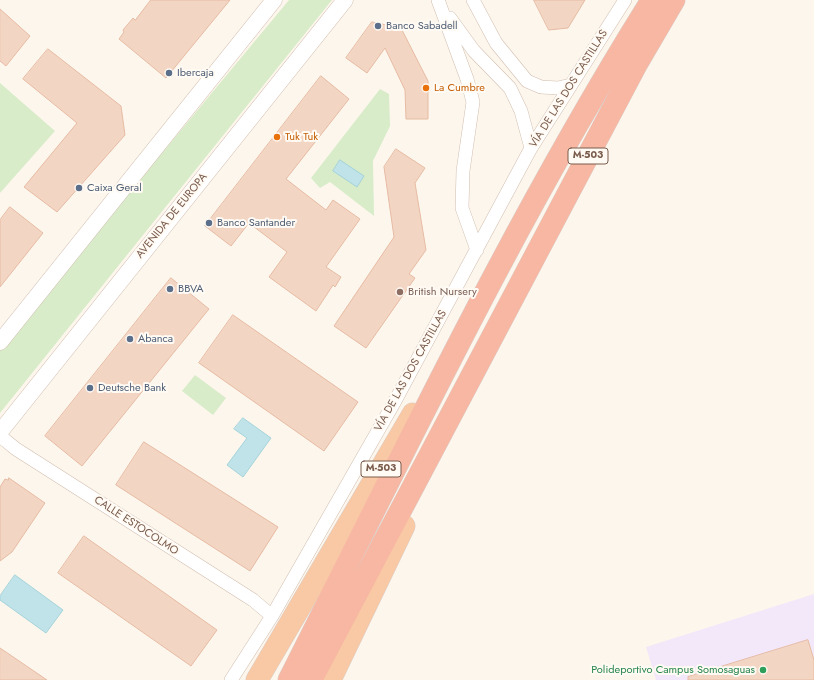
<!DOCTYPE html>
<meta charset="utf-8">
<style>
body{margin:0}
canvas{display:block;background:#fdf6ec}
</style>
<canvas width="814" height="680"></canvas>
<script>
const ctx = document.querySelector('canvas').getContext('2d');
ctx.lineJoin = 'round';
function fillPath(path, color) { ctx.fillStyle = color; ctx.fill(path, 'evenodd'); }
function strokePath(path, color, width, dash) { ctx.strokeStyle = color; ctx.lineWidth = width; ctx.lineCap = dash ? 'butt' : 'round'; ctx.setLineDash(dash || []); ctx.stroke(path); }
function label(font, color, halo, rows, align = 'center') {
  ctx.font = font + ' Jost,sans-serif'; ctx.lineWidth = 4; ctx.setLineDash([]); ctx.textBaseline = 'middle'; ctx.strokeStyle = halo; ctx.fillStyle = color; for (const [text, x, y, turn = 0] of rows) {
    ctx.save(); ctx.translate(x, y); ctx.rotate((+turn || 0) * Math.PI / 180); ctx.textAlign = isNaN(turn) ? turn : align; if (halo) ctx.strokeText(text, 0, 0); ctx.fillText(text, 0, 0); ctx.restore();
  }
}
const education = new Path2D(`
 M 814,594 L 814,680 L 656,680 L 646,647 Z`);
const green = new Path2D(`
 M 289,0 L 332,0 L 0,413 L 0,348 Z
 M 0,83 L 55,131 L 0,193 Z
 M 380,89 L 389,94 L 390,126 L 373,161 L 374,216 L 330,182 L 320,188 L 311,178 Z
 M 195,375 L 226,398 L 213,415 L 182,391 Z`);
const water = new Path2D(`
 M 340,160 L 364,176 L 357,187 L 333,171 Z
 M 243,418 L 271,438 L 243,477 L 227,465 L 247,438 L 234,429 Z
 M 15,575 L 63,610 L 46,633 L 0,600 L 0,596 Z`);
const building = new Path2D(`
 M 151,0 L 230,0 L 166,78 L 119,39 L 124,32 L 123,30 L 133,18 L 135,20 Z
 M 534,0 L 585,0 L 568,28 L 549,30 Z
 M 0,9 L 30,36 L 6,66 L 0,61 Z
 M 372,22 L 401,28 L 428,81 L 428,119 L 406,119 L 405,90 L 385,48 L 367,73 L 346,58 Z
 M 48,49 L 121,106 L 125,135 L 57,212 L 24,187 L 77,123 L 23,79 Z
 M 321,76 L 349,99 L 286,179 L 326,210 L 333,200 L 360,219 L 326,267 L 341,277 L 335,287 L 333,285 L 316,311 L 269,277 L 287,252 L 249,223 L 231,246 L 205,226 Z
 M 396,149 L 425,168 L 415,183 L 426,250 L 409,274 L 415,278 L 366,348 L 334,326 L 394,237 L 384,167 Z
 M 10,207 L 43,233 L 0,287 L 0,220 Z
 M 171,278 L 209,309 L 82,466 L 45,436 Z
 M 233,315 L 358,402 L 324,451 L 199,363 Z
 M 144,442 L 278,527 L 250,571 L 116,485 Z
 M 9,478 L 45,503 L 12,552 L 0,561 L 0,487 L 5,479 L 8,480 Z
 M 84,536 L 217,630 L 191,666 L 58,573 Z
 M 808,640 L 814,660 L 814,680 L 688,680 L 688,677 Z
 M 0,648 L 47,680 L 0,680 Z`);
const minor = new Path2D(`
 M 438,0 L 467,79 L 473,102 L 463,171 L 462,208 L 477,250
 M 473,0 L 496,43 L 527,81 L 541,87 L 558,88 L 571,85
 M 450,18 L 474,51 L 510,88 L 521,111 L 531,148
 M 0,436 L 16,449 L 253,600 L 272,616
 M 231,680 L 272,616 L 395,401 L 531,148 L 625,0`);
const tertiary = new Path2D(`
 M 0,342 L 274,0
 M 0,432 L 345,0`);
const trunk = new Path2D(`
 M 257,680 L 413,414
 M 330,680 L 404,526`);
const motorway = new Path2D(`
 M 289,680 C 405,451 515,218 652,0
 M 311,680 L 636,65 L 674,0`);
const markers = [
 [378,26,4,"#5c6f8a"],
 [169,73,4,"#5c6f8a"],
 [426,88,4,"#e8710a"],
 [277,137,4,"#e8710a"],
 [79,188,4,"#5c6f8a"],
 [209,223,4,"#5c6f8a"],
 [170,289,4,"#5c6f8a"],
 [400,292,4,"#8d6e63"],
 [130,339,4,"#5c6f8a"],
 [90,388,4,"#5c6f8a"],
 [763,670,4,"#2e9e5b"]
];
const shields = [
 [588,156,40],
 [381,469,40]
];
const shieldNames = [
 ["M-503",588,156],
 ["M-503",381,469]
];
const serviceNames = [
 ["Banco Sabadell",386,26],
 ["Ibercaja",177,73],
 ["Caixa Geral",87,188],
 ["Banco Santander",217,223],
 ["BBVA",178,289],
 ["Abanca",138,339],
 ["Deutsche Bank",98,388]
];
const foodNames = [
 ["La Cumbre",434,88],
 ["Tuk Tuk",285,137]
];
const streetNames = [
 ["VÍA DE LAS DOS CASTILLAS",569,89,-58],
 ["AVENIDA DE EUROPA",172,216,-51],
 ["VÍA DE LAS DOS CASTILLAS",411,371,-61],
 ["CALLE ESTOCOLMO",136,526,33]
];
const educationNames = [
 ["British Nursery",408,292]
];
const leisureNames = [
 ["Polideportivo Campus Somosaguas",755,670]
];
fillPath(education, '#f3e8fa');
fillPath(green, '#d8ecc9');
fillPath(water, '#bfe3e8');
strokePath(water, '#a5d3da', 1);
fillPath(building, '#f3d5c3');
strokePath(building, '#e6bba3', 1);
strokePath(minor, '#d1beb0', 14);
strokePath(tertiary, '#d1beb0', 17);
strokePath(trunk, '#dad1cd', 23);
strokePath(motorway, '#dad1cd', 23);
strokePath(minor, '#fff', 13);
strokePath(tertiary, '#fff', 16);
strokePath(trunk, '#f9c8a4', 22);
strokePath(motorway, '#f7b7a3', 22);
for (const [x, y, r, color] of markers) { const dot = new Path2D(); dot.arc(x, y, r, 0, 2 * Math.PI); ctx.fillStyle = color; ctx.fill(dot); strokePath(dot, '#fffaf3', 1.5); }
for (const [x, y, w] of shields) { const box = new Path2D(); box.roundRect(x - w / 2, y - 8, w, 16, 3); ctx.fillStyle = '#fffaf3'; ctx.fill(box); strokePath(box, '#7a5c4d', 1); }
label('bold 10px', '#7a5c4d', null, shieldNames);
label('11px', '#4e5e75', '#fffaf3', serviceNames, 'left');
label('11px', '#c56008', '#fffaf3', foodNames, 'left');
label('11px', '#7a5c4d', '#fffaf3', streetNames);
label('11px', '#785e54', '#fffaf3', educationNames, 'left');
label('11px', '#27864d', '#fffaf3', leisureNames, 'right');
</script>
